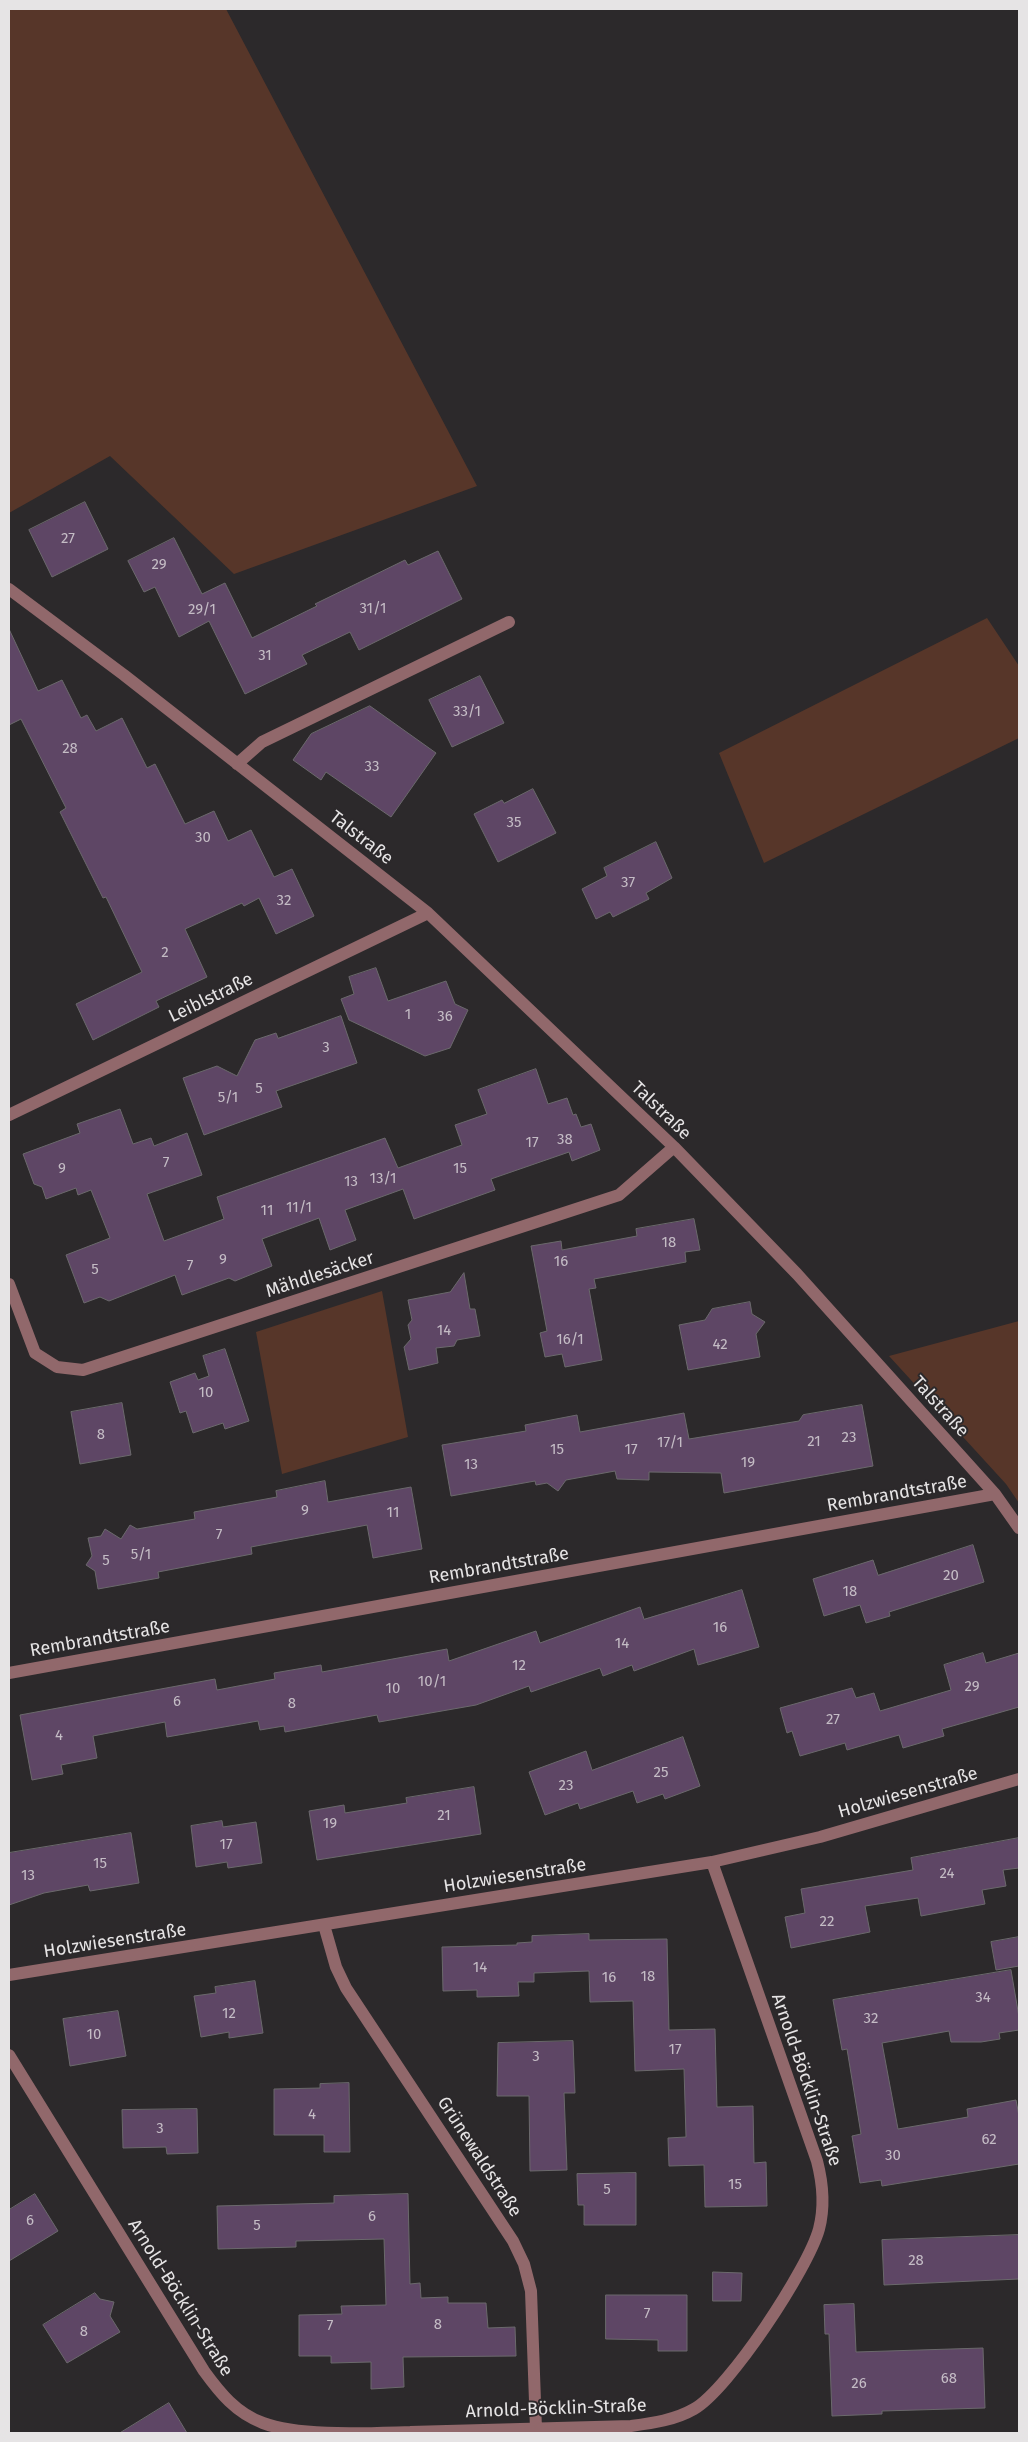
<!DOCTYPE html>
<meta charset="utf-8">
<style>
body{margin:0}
#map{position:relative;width:1028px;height:2442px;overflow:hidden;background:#2c292b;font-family:"Fira Sans",sans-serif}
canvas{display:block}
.frame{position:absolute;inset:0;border:10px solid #e6e4e5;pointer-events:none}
</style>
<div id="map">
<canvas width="1028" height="2442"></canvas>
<div class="frame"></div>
</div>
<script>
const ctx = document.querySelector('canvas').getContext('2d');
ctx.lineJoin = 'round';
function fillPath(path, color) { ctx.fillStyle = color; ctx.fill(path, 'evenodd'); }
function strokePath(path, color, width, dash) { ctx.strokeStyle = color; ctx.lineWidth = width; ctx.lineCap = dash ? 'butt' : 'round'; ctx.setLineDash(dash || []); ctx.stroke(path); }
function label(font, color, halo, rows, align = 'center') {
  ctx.font = font + ' "Fira Sans",sans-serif'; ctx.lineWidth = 4; ctx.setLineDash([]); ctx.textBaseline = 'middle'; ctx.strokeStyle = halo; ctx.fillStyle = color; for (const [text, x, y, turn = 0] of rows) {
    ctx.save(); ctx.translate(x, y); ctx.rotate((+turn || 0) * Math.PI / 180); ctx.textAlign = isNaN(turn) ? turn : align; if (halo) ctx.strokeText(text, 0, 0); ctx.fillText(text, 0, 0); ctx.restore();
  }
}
const green = new Path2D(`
 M 9,9 L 226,9 L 477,486 L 234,574 L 110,456 L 9,513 Z
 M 987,618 L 1019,666 L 1019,738 L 764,863 L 719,753 Z
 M 382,1291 L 408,1437 L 282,1474 L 256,1332 Z
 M 1019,1321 L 1019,1503 L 1006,1484 L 889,1356 Z`);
const building = new Path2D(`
 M 85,502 L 108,549 L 52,577 L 29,530 Z
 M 174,538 L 202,594 L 225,583 L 252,638 L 317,606 L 315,604 L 405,560 L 408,565 L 438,551 L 462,599 L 359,650 L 350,632 L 302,655 L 307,664 L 245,694 L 209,621 L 179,637 L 155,587 L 144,592 L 128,561 Z
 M 9,629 L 38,691 L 62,680 L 81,718 L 87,715 L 96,731 L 122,718 L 147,768 L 155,764 L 185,824 L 214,811 L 228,841 L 251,830 L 274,877 L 292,869 L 314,916 L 276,934 L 259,898 L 244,906 L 242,903 L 185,929 L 207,977 L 156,1001 L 159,1007 L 93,1040 L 76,1004 L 142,972 L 106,897 L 103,898 L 60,812 L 66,808 L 21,719 L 9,725 Z
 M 480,676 L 504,723 L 452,747 L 429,700 Z
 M 370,706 L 436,753 L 391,817 L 326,772 L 321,780 L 293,760 L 311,734 Z
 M 533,789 L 556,833 L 498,862 L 474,814 L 502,800 L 504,803 Z
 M 656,842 L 672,878 L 646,893 L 649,899 L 613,917 L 610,912 L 596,919 L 582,889 L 607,876 L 604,868 Z
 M 376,968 L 388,1001 L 446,981 L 455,1004 L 468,1010 L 450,1048 L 425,1056 L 349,1020 L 341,999 L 354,994 L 349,977 Z
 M 341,1016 L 357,1063 L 276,1091 L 282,1107 L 204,1135 L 183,1078 L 217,1066 L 237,1076 L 255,1040 L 276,1033 L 278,1038 Z
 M 536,1069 L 548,1104 L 567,1098 L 573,1115 L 576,1114 L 581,1127 L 591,1124 L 600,1150 L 572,1161 L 569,1152 L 491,1179 L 495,1190 L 414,1219 L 403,1189 L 345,1210 L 356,1240 L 330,1250 L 319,1218 L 262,1239 L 272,1266 L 235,1281 L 229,1278 L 182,1295 L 175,1275 L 109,1301 L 100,1297 L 84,1303 L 66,1255 L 110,1238 L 91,1190 L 78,1195 L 76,1188 L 46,1199 L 42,1187 L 34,1184 L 23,1154 L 80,1133 L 77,1124 L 120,1109 L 133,1144 L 151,1138 L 154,1146 L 187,1133 L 202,1175 L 147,1194 L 164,1241 L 224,1219 L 217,1197 L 385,1138 L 398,1168 L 462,1145 L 455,1125 L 487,1114 L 478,1090 Z
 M 694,1219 L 700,1250 L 685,1252 L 686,1262 L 594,1279 L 596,1288 L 589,1289 L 602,1360 L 565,1367 L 562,1354 L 545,1357 L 540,1333 L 547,1331 L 531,1246 L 561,1241 L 562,1250 L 637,1236 L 636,1229 Z
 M 464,1273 L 470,1309 L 475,1309 L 480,1336 L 457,1340 L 454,1346 L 436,1348 L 438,1363 L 409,1370 L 404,1347 L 411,1339 L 408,1325 L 412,1320 L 408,1300 L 450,1292 Z
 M 750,1302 L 752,1314 L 765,1322 L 756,1334 L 760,1357 L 688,1370 L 679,1325 L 705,1320 L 712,1309 Z
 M 225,1349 L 249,1421 L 225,1429 L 223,1423 L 193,1433 L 186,1411 L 180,1413 L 170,1382 L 195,1373 L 198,1380 L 209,1376 L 203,1356 Z
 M 122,1403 L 131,1455 L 80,1464 L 71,1412 Z
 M 862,1405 L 873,1466 L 724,1493 L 721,1473 L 649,1472 L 649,1480 L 617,1479 L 615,1471 L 566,1480 L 558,1491 L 547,1483 L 536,1485 L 535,1481 L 451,1496 L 442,1445 L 526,1431 L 525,1425 L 577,1415 L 580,1432 L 684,1413 L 689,1439 L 799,1421 L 803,1415 Z
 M 325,1481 L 328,1502 L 411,1487 L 422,1549 L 373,1558 L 367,1525 L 251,1547 L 252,1554 L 158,1572 L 159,1578 L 98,1589 L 95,1571 L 86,1565 L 92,1556 L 88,1538 L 101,1536 L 105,1529 L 121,1539 L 130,1525 L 137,1529 L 195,1519 L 194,1512 L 277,1497 L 276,1491 Z
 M 973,1545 L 984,1582 L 889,1612 L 890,1616 L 866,1623 L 860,1605 L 824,1616 L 813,1579 L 873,1560 L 878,1575 Z
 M 742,1590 L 759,1647 L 698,1665 L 694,1649 L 634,1671 L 632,1665 L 603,1676 L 600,1668 L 531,1692 L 529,1686 L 476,1705 L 379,1722 L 377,1715 L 285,1732 L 284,1726 L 260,1730 L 258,1721 L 167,1737 L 165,1722 L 93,1736 L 97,1758 L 61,1765 L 63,1774 L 32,1780 L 20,1715 L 215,1679 L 217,1690 L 275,1679 L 274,1673 L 321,1665 L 322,1672 L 447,1649 L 449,1661 L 536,1631 L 540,1643 L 640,1607 L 644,1619 Z
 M 983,1653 L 986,1663 L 1019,1653 L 1019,1707 L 942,1729 L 944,1736 L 903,1748 L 899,1735 L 847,1750 L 845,1743 L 800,1756 L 792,1731 L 787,1733 L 780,1708 L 852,1688 L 856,1698 L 874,1693 L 880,1711 L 951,1690 L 944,1665 Z
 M 683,1737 L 700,1786 L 665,1799 L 663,1794 L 637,1803 L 633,1791 L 580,1809 L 578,1803 L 545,1815 L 529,1772 L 586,1751 L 592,1770 Z
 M 474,1787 L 481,1834 L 317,1860 L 309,1811 L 344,1805 L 345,1813 L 407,1803 L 406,1798 Z
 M 222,1821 L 223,1827 L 256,1822 L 262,1863 L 228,1868 L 227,1862 L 196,1867 L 191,1826 Z
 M 131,1833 L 139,1883 L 90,1891 L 88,1885 L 44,1893 L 9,1905 L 9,1853 Z
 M 1019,1838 L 1019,1868 L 1003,1870 L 1006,1886 L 982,1890 L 985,1904 L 921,1916 L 918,1898 L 865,1906 L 870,1932 L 791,1948 L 785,1917 L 805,1913 L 801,1889 L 913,1870 L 911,1858 Z
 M 589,1934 L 589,1940 L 667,1939 L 669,2030 L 715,2029 L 717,2107 L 753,2106 L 754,2163 L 766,2162 L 767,2206 L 705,2207 L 704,2165 L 669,2166 L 668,2138 L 686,2137 L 684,2069 L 635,2071 L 633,2001 L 590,2002 L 589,1971 L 534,1973 L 534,1982 L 518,1982 L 519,1996 L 477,1997 L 477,1990 L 443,1991 L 442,1947 L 517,1945 L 517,1943 L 532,1942 L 532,1936 Z
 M 1019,1937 L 1019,1966 L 996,1970 L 991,1942 Z
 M 1011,1970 L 1019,2017 L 1019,2030 L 999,2033 L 1000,2039 L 981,2042 L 951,2042 L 949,2031 L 882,2043 L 898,2129 L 968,2117 L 967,2109 L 1016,2100 L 1019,2116 L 1019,2164 L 882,2186 L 881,2180 L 860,2183 L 852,2136 L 861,2134 L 847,2049 L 842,2050 L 833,2000 Z
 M 255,1981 L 263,2033 L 229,2038 L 229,2032 L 201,2037 L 194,1996 L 216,1993 L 215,1987 Z
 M 118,2011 L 126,2056 L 70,2066 L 63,2019 Z
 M 573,2041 L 575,2093 L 564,2093 L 567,2170 L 530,2171 L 529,2096 L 497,2096 L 498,2043 Z
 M 349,2083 L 350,2152 L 324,2152 L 324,2135 L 274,2135 L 274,2089 L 320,2088 L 320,2084 Z
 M 197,2109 L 198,2153 L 167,2154 L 166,2147 L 123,2148 L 122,2110 Z
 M 636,2173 L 636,2225 L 584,2225 L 584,2205 L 578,2205 L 577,2174 Z
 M 35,2194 L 58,2231 L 9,2261 L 9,2210 Z
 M 408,2194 L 410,2284 L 420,2283 L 421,2298 L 448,2297 L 448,2303 L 486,2303 L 488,2328 L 515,2327 L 516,2356 L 403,2357 L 404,2387 L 371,2389 L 371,2362 L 331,2363 L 331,2356 L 299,2356 L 299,2315 L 342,2314 L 341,2306 L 386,2305 L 384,2239 L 296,2241 L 296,2247 L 218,2249 L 217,2206 L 334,2203 L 334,2196 Z
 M 1019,2235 L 1019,2279 L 884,2285 L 882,2240 Z
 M 713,2272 L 742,2273 L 741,2301 L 713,2301 Z
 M 95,2293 L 100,2299 L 114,2302 L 110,2316 L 120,2332 L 67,2363 L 43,2325 Z
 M 606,2295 L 687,2295 L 687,2351 L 658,2351 L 658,2340 L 606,2339 Z
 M 854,2304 L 856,2352 L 983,2348 L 985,2408 L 882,2411 L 882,2414 L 832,2416 L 829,2334 L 825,2334 L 824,2305 Z
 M 169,2403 L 187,2433 L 120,2433 Z`);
const minor = new Path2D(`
 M 9,589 L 124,675 L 428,913 L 674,1147 L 797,1274 L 995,1494 L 1019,1528
 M 237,764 L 262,742 L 509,622
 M 9,1115 L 428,913
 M 9,1284 L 35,1353 L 57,1367 L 83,1370 L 619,1195 L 674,1147
 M 9,1673 L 995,1494
 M 324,1925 L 336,1967 L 346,1988 L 513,2241 L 524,2264 L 531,2291 L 536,2429
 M 9,1975 L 712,1862 L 820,1837 L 1019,1779
 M 9,2055 L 204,2371 C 220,2393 236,2413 263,2423 C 299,2437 371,2433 410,2432 C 484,2430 558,2428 631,2426 C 653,2423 675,2420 694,2409 C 729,2389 808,2269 819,2229 C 825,2206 823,2184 817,2161 L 712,1862`);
const numberNames = [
 ["27",68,539],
 ["29",159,565],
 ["31/1",373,609],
 ["29/1",202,610],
 ["31",265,656],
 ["33/1",467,712],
 ["28",70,749],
 ["33",372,767],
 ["35",514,823],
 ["30",203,838],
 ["37",628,883],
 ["32",284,901],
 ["2",165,953],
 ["1",408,1015],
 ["36",445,1017],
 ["3",326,1048],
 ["5",259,1089],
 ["5/1",228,1098],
 ["38",565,1140],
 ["17",532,1143],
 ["7",166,1163],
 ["9",62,1169],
 ["15",460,1169],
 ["13/1",383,1179],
 ["13",351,1182],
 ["11/1",299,1208],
 ["11",267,1211],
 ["18",669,1243],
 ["9",223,1260],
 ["16",561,1262],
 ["7",190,1266],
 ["5",95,1270],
 ["14",444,1331],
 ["16/1",570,1340],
 ["42",720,1345],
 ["10",206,1393],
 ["8",101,1435],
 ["23",849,1438],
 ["21",814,1442],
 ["17/1",670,1443],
 ["15",557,1450],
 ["17",631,1450],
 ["19",748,1463],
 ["13",471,1465],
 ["9",305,1511],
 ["11",393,1513],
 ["7",219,1535],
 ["5/1",141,1555],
 ["5",106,1561],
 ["20",951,1576],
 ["18",850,1592],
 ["16",720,1628],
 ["14",622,1644],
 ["12",519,1666],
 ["10/1",432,1682],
 ["29",972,1687],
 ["10",393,1689],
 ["6",177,1702],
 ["8",292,1704],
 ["27",833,1720],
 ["4",59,1736],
 ["25",661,1773],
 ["23",566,1786],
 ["21",444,1816],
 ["19",330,1824],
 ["17",226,1845],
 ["15",100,1864],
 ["24",947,1874],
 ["13",28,1876],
 ["22",827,1922],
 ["14",480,1968],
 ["18",648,1977],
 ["16",609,1978],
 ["34",983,1998],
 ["12",229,2014],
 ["32",871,2019],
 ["10",94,2035],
 ["17",675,2050],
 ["3",536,2057],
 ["4",312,2115],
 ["3",160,2129],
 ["62",989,2140],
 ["30",893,2156],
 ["15",735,2185],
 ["5",607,2190],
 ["6",372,2217],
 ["6",30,2221],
 ["5",257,2226],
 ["28",916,2261],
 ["7",647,2314],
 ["8",438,2325],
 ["7",330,2326],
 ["8",84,2332],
 ["68",949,2379],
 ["26",859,2384]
];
const streetNames = [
 ["Talstraße",361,838,38],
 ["Leiblstraße",211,998,-26],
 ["Talstraße",661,1111,44],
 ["Mähdlesäcker",320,1275,-18],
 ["Talstraße",940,1407,48],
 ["Rembrandtstraße",897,1494,-10],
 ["Rembrandtstraße",499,1566,-10],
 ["Rembrandtstraße",100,1639,-10],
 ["Holzwiesenstraße",908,1793,-16],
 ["Holzwiesenstraße",515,1876,-9],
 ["Holzwiesenstraße",115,1941,-9],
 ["Arnold-Böcklin-Straße",806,2080,71],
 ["Grünewaldstraße",479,2157,57],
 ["Arnold-Böcklin-Straße",180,2298,58],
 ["Arnold-Böcklin-Straße",556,2409,-2]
];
fillPath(green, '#573629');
fillPath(building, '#5e4665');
strokePath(building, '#6b696c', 1);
strokePath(minor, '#91686b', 12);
label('15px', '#c4bcc5', null, numberNames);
label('18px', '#e6e4e5', '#2c292b', streetNames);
</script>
